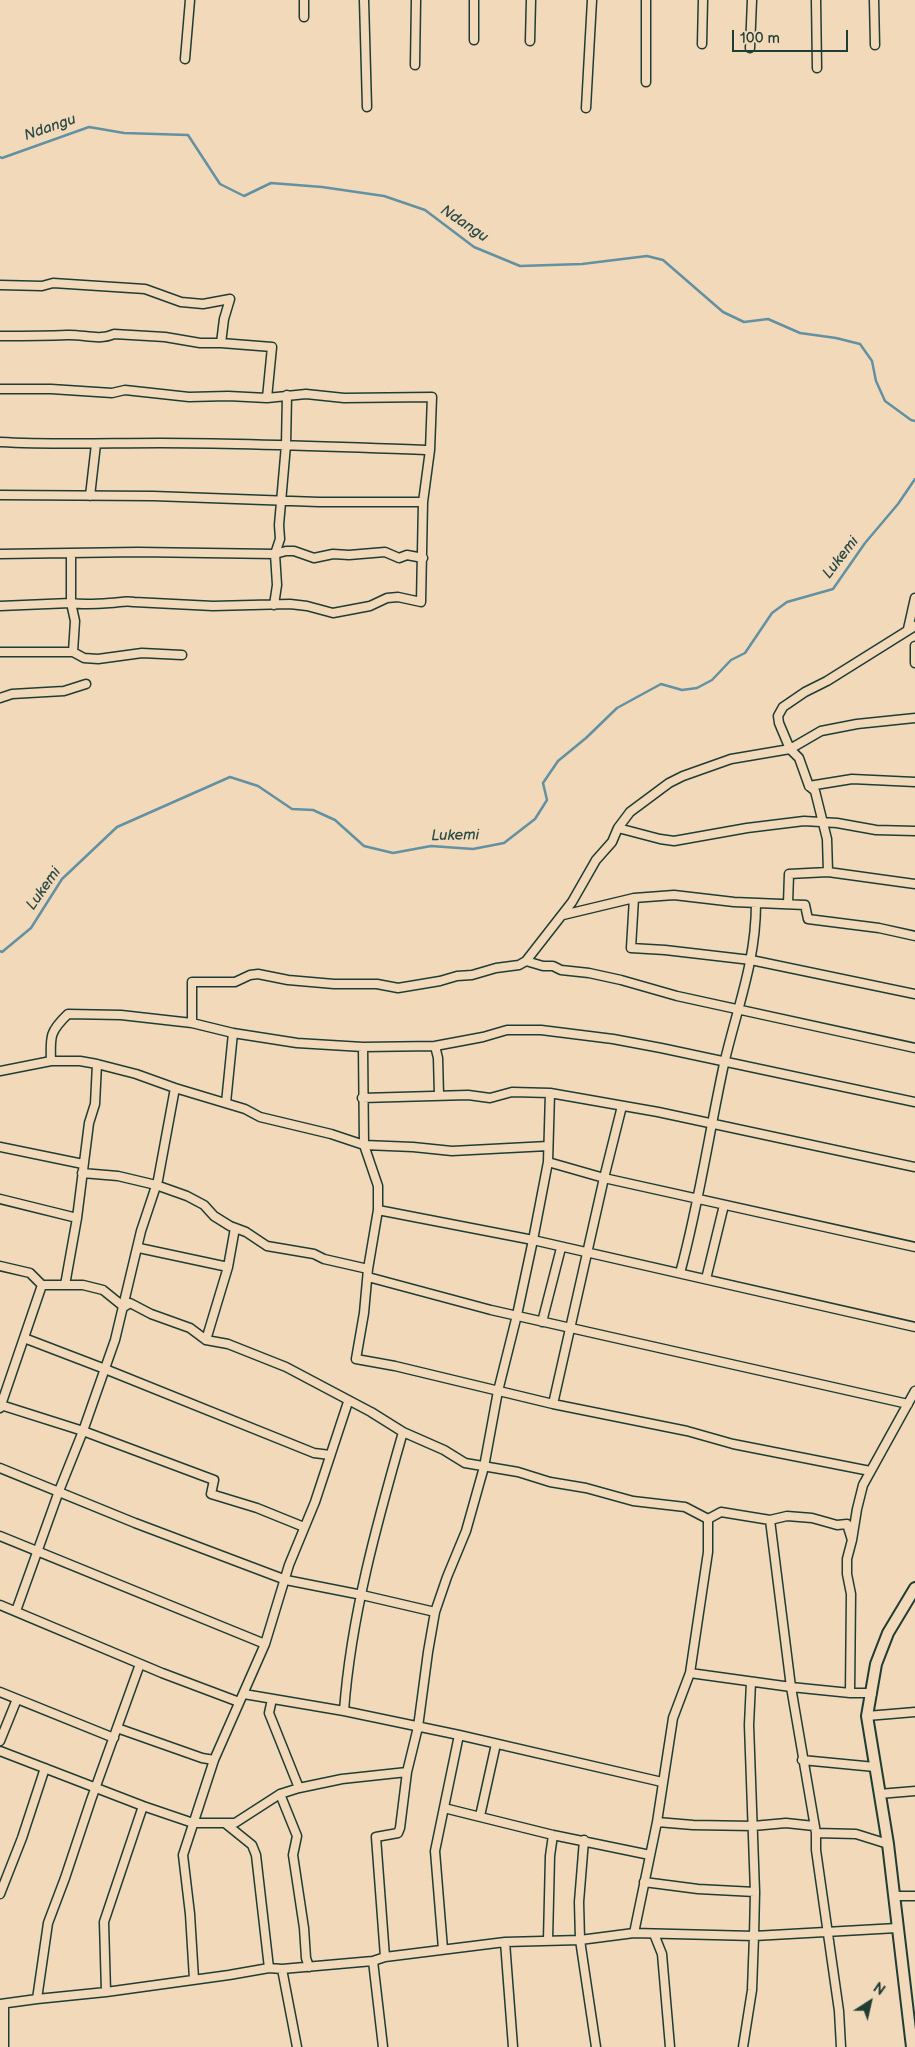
<!DOCTYPE html>
<style>
body{margin:0}
#map{position:relative;width:915px;height:2047px;overflow:hidden;background:#f1d9b9;font-family:"Balsamiq Sans",sans-serif}
canvas{display:block}
.north{position:absolute;left:845px;top:1977px;width:50px;height:50px;-webkit-text-stroke:4px #f1d9b9;paint-order:stroke;rotate:35deg;font-size:14px;font-weight:700;line-height:20px;text-align:center;color:#1f3d34}
.north::after{content:'';display:block;margin:auto;width:18px;height:22px;background:#1f3d34;clip-path:polygon(50% 0,100% 100%,50% 72%,0 100%)}
.scale{position:absolute;left:732px;top:30px;width:116px;height:22px;box-sizing:border-box;border:2px solid #1f3d34;border-top:0;padding-left:6px;font-size:15px;line-height:18px;white-space:nowrap;color:#1f3d34;-webkit-text-stroke:4px #f1d9b9;paint-order:stroke}
</style>
<div id="map">
<canvas width="915" height="2047"></canvas>
<div class="north">N</div>
<div class="scale">100 m</div>
</div>
<script>
const ctx = document.querySelector('canvas').getContext('2d');
ctx.lineJoin = 'round';
function strokePath(path, color, width, dash) { ctx.strokeStyle = color; ctx.lineWidth = width; ctx.lineCap = dash ? 'butt' : 'round'; ctx.setLineDash(dash || []); ctx.stroke(path); }
function label(font, color, halo, rows, align = 'center') {
  ctx.font = font + ' "Balsamiq Sans",sans-serif'; ctx.lineWidth = 4.5; ctx.setLineDash([]); ctx.textBaseline = 'middle'; ctx.strokeStyle = halo; ctx.fillStyle = color; for (const [text, x, y, turn = 0] of rows) {
    ctx.save(); ctx.translate(x, y); ctx.rotate((+turn || 0) * Math.PI / 180); ctx.textAlign = isNaN(turn) ? turn : align; if (halo) ctx.strokeText(text, 0, 0); ctx.fillText(text, 0, 0); ctx.restore();
  }
}
const stream = new Path2D(`
 M 0,157 L 2,158 L 89,127 L 124,133 L 188,135 L 220,184 L 244,196 L 271,183 L 322,187 L 384,196 L 425,210 L 474,247 L 520,266 L 582,264 L 647,256 L 663,260 L 723,312 L 744,322 L 768,319 L 800,333 L 836,338 L 860,344 L 872,361 L 876,381 L 885,401 L 911,420 L 915,421
 M 0,951 L 2,952 L 31,928 L 62,879 L 117,827 L 230,777 L 258,786 L 292,809 L 313,810 L 335,820 L 364,846 L 393,853 L 431,846 L 473,849 L 504,843 L 535,819 L 547,800 L 543,783 L 558,761 L 586,738 L 617,708 L 661,684 L 682,690 L 697,688 L 712,680 L 731,660 L 745,653 L 772,613 L 787,602 L 833,589 L 865,543 L 898,504 L 915,479`);
const minor = new Path2D(`
 M 364,0 L 367,107
 M 816,0 L 817,68
 M 874,0 L 875,45
 M 304,17 L 304,0
 M 474,40 L 474,0
 M 530,41 L 531,0
 M 702,44 L 703,0
 M 750,48 L 752,0
 M 185,59 L 190,0
 M 415,65 L 416,0
 M 646,82 L 646,0
 M 586,108 L 592,0
 M 0,285 L 42,286 L 53,283 L 145,289 L 181,302 L 203,304 L 230,299 L 224,319 L 221,343
 M 0,336 C 22,336 45,336 67,335 C 83,334 99,341 114,334 L 165,337 L 200,343 L 221,343 L 272,347 L 267,398
 M 0,389 L 51,389 L 112,393 L 125,390 L 189,397 L 228,396 L 267,398 L 306,394 L 344,398 L 432,397 L 430,450 L 423,502 L 421,602 L 398,597 L 387,598 L 370,606 L 333,613 L 307,606 L 290,604 L 213,606 L 134,602 C 124,600 119,603 110,603 C 97,604 84,605 71,603 L 0,606
 M 0,442 C 53,445 106,443 160,443 C 249,443 340,447 430,450
 M 0,495 L 153,496 L 319,502 L 423,502
 M 90,496 L 96,444
 M 71,553 L 71,603 L 75,621 L 73,652
 M 0,554 L 138,552 L 275,554 L 286,551 L 294,551 L 314,558 L 333,554 L 349,555 L 385,552 L 399,558 L 407,555 L 423,558
 M 274,605 L 277,585 L 275,554 L 280,539 L 279,525 L 286,445 L 287,395
 M 908,629 L 915,598
 M 915,646 L 915,663
 M 0,652 L 73,652 L 84,658 L 98,659 L 142,653 L 182,655
 M 0,698 L 12,694 L 64,691 L 86,684
 M 809,786 L 852,779 L 915,782
 M 618,828 L 660,839 L 674,841 L 747,828 L 804,821 L 837,823 L 876,830 L 915,831
 M 828,872 L 827,839 L 815,791 L 809,786 L 799,758 L 790,749 L 779,723 L 778,716 L 783,707 L 805,692 L 827,681 L 915,626
 M 634,898 L 631,948 L 665,950 L 751,960 L 915,994
 M 788,904 L 789,874 L 828,872 L 915,884
 M 563,915 L 634,898 L 674,895 L 734,902 L 805,905 L 808,919 L 879,928 L 915,936
 M 526,961 L 543,966 L 553,966 L 561,970 L 589,973 L 621,980 L 677,996 L 915,1048
 M 192,1023 L 192,982 L 235,982 L 250,975 L 258,974 L 288,980 L 334,984 L 377,984 L 398,988 L 440,981 L 457,976 L 472,975 L 496,968 L 519,965 L 526,961 L 572,902 L 596,860 L 612,842 L 618,828 L 630,812 L 669,783 L 683,776 L 731,759 L 790,749 L 821,731 L 857,724 L 915,718
 M 435,1046 L 438,1058 L 439,1095
 M 363,1047 L 364,1145 L 378,1186 L 378,1210 L 368,1269 L 364,1313 L 356,1359 L 395,1366 L 553,1404 L 687,1431 L 733,1444 L 870,1471
 M 51,1061 C 50,1036 50,1031 68,1014 L 121,1015 L 192,1023 L 233,1033 L 297,1043 L 363,1047 L 435,1046 L 483,1037 L 507,1030 L 541,1030 L 613,1039 L 661,1048 L 915,1102
 M 0,1071 L 51,1061 L 80,1061 L 97,1064 L 136,1074 L 175,1088 L 245,1109 L 260,1117 L 331,1134 L 364,1145 L 413,1147 L 452,1151 L 548,1146
 M 362,1098 L 468,1095 L 490,1098 L 512,1092 L 550,1093 L 658,1112 L 915,1167
 M 226,1103 L 233,1033
 M 0,1147 L 83,1164
 M 548,1162 L 604,1178 L 915,1247
 M 82,1173 L 118,1176 L 156,1185 L 187,1196 L 204,1205 L 214,1216 L 230,1226 L 246,1232 L 267,1246 L 314,1254 L 324,1259 L 368,1269
 M 0,1199 L 77,1218
 M 378,1210 L 533,1240 L 915,1327
 M 139,1248 L 228,1267
 M 0,1266 L 30,1273 L 42,1285 L 83,1285 L 103,1290 L 124,1307 L 130,1303 L 151,1314 L 190,1328 L 206,1340 L 228,1344 L 286,1367 L 371,1412 L 403,1432 L 444,1450 L 465,1463 L 518,1472 L 550,1482 L 586,1488 L 633,1501 L 685,1507 L 708,1519 L 721,1512 L 770,1520 L 787,1516 L 812,1518 L 837,1525 L 847,1524 L 852,1540
 M 680,1273 C 699,1204 709,1133 724,1064 C 737,1008 756,962 756,903
 M 368,1277 L 491,1310 L 908,1404
 M 706,1279 L 724,1205
 M 65,1285 L 77,1218 L 89,1123 L 95,1104 L 97,1064
 M 542,1322 L 561,1248
 M 24,1338 L 105,1369 L 314,1453 L 330,1455
 M 206,1340 L 228,1267 L 235,1228
 M 553,1404 L 604,1178 L 622,1106
 M 1,1405 L 83,1431 L 214,1480 L 211,1494 L 257,1508 L 304,1527
 M 0,1408 L 42,1285
 M 0,1468 L 135,1523 L 286,1580 L 362,1595 L 435,1612
 M 770,1520 L 791,1687 L 816,1833 L 816,1850 L 839,2011 L 841,2047
 M 0,1536 L 265,1644
 M 0,1605 L 162,1673 L 239,1702
 M 16,1611 L 59,1491 L 83,1431 L 115,1340 L 141,1231 L 158,1180 L 175,1088
 M 690,1673 L 791,1687 L 850,1693 L 872,1693
 M 0,1692 L 114,1738
 M 850,1693 L 851,1594 L 847,1574 L 847,1559 L 852,1540 L 857,1509 L 863,1485 L 915,1391
 M 244,1694 L 344,1711 L 459,1735 L 662,1782
 M 272,1699 L 269,1713 L 299,1788
 M 344,1711 C 351,1616 377,1523 403,1432
 M 867,1716 L 915,1712
 M 117,1728 L 202,1758 L 214,1760
 M 0,1741 L 17,1699
 M 0,1751 L 143,1806 L 193,1823 L 235,1823 L 280,1794 L 299,1788 L 342,1779 L 407,1772
 M 802,1760 L 875,1767
 M 280,1794 L 297,1836 L 293,1855 L 304,1928 L 306,1958 L 309,1967
 M 879,1794 L 915,1791
 M 444,1808 L 553,1835 L 650,1855
 M 480,1816 L 496,1744
 M 657,1822 L 693,1825 L 753,1826 L 786,1823 L 814,1826
 M 226,1824 L 252,1845 L 256,1855 L 269,1968
 M 816,1833 L 856,1834 L 888,1844
 M 584,1840 L 579,1902 L 580,1940 L 596,2047
 M 644,1882 L 698,1889 L 755,1892
 M 0,1894 L 22,1838 L 45,1768
 M 894,1896 L 915,1896
 M 634,1933 L 657,1822 L 673,1718 L 690,1673 L 708,1552 L 708,1519
 M 654,1934 L 662,1954 L 670,2047
 M 548,1940 L 550,1856 L 553,1835
 M 505,1942 L 513,2047
 M 443,1949 L 435,1851 L 459,1735
 M 385,1957 L 376,1837 L 398,1833 L 400,1828 L 407,1772 L 418,1727 L 428,1652 L 435,1612 L 447,1577 L 466,1531 L 484,1467 L 498,1391 L 517,1315 L 533,1240 L 548,1162 L 550,1093
 M 373,1961 L 383,2047
 M 282,1969 L 297,2047
 M 194,1979 L 190,1914 L 183,1855 L 214,1760 L 265,1644 L 289,1565 L 315,1502 L 348,1402
 M 106,1992 L 104,1922 L 143,1806
 M 37,1999 L 48,1923 L 65,1878 L 91,1800 L 140,1664
 M 0,2004 L 37,1999 L 106,1992 L 229,1975 L 269,1968 L 282,1969 L 373,1961 L 385,1957 L 505,1942 L 580,1940 L 634,1933 L 754,1936 L 897,1928
 M 4,2004 L 4,2047
 M 743,2047 L 752,1990 L 754,1936 L 755,1892 L 749,1725 L 751,1682`);
const tertiary = new Path2D(`
 M 912,2047 L 888,1844 L 867,1716 L 876,1664 L 888,1633 L 915,1588`);
const waterNames = [
 ["Ndangu",50,128,-19],
 ["Ndangu",464,224,34],
 ["Lukemi",841,558,-52],
 ["Lukemi",455,836,-1],
 ["Lukemi",44,889,-55]
];
strokePath(stream, '#6291a4', 2.5);
strokePath(minor, '#1f3d34', 11);
strokePath(tertiary, '#1f3d34', 14);
strokePath(minor, '#f1d9b9', 8);
strokePath(tertiary, '#f1d9b9', 10);
label('italic 15px', '#2a4b47', '#f1d9b9', waterNames);
</script>
